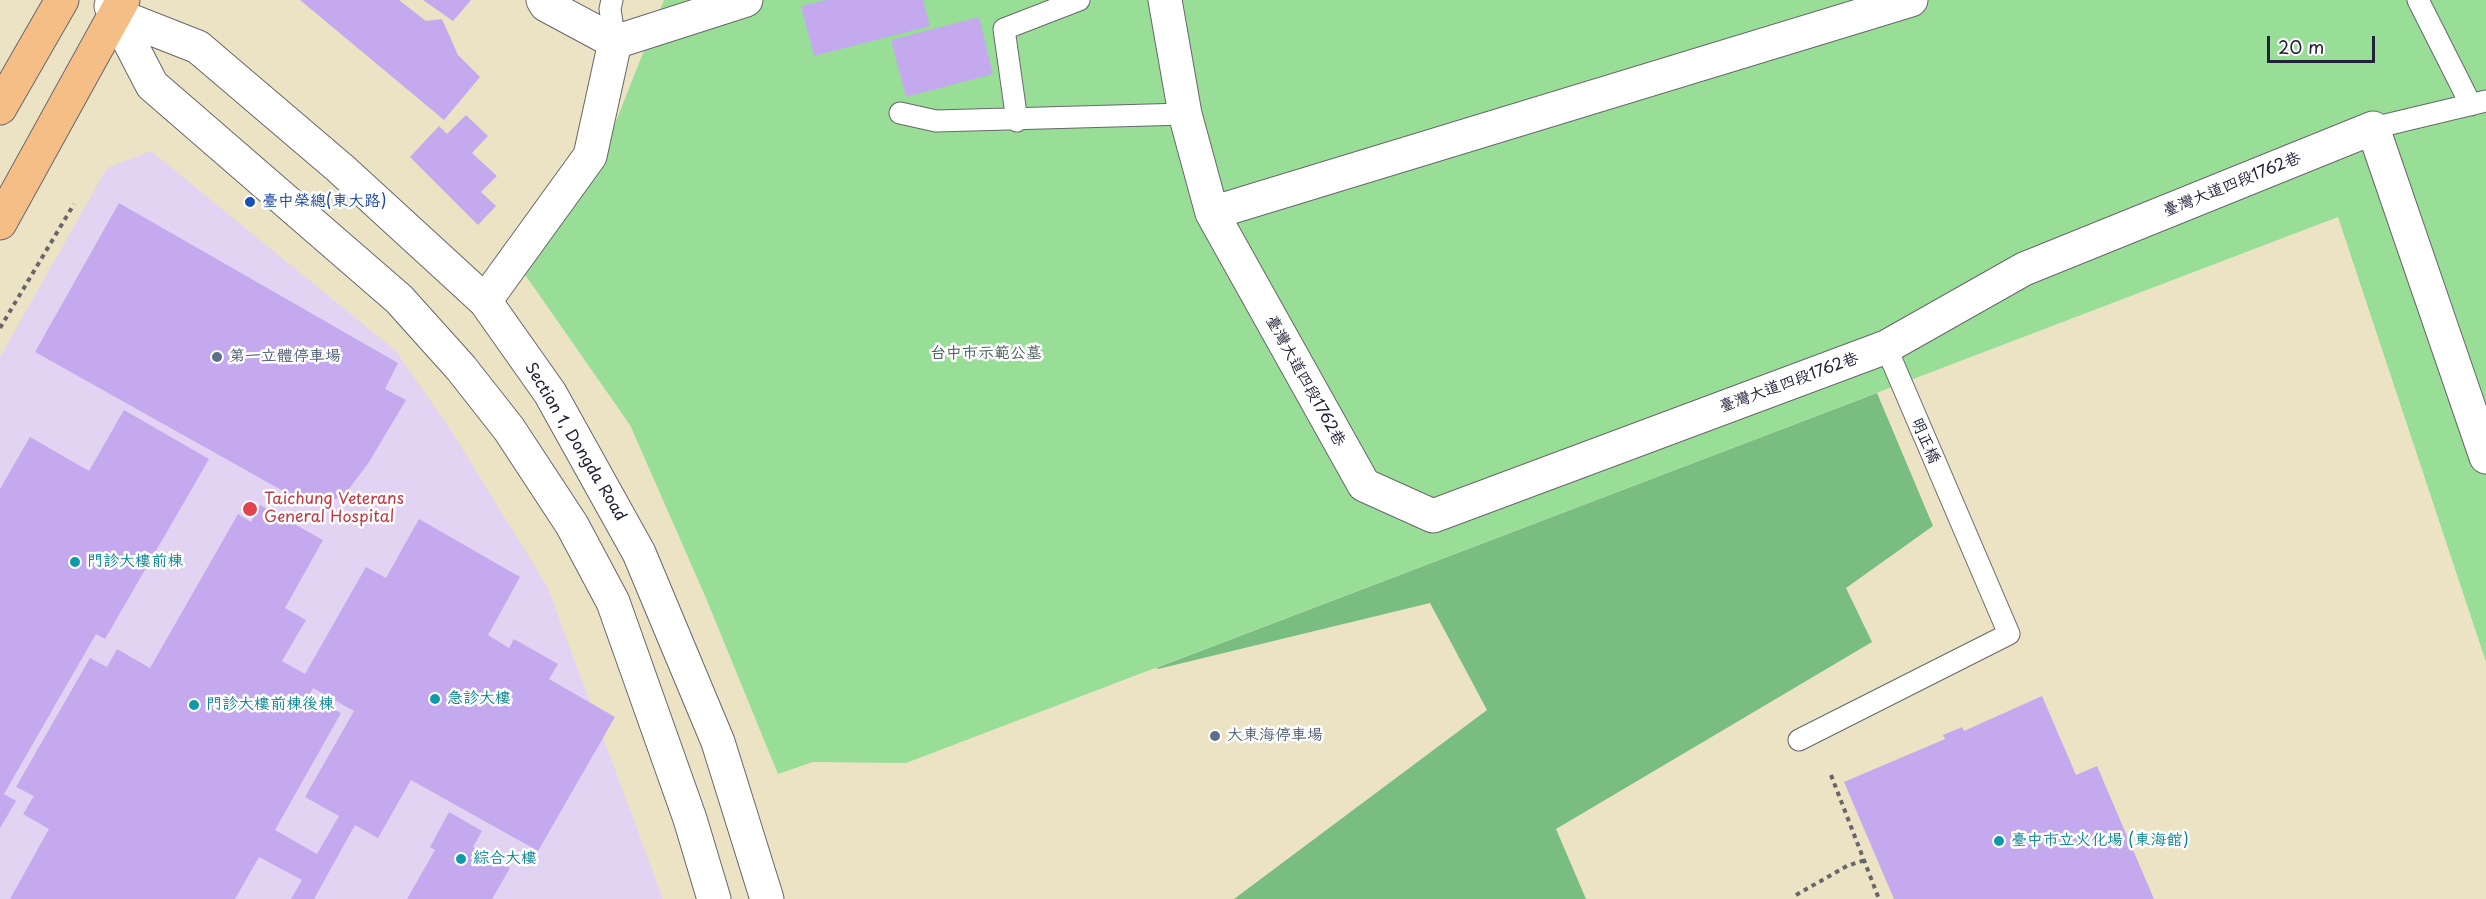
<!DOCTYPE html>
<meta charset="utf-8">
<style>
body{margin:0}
#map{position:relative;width:2486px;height:899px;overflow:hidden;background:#ebe3c3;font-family:"Playpen Sans",sans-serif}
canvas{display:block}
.scale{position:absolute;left:2267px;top:36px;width:108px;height:27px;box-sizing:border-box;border:3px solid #22223b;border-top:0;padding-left:8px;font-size:18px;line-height:21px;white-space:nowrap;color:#22223b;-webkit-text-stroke:4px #fff;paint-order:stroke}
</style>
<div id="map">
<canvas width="2486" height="899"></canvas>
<div class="scale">20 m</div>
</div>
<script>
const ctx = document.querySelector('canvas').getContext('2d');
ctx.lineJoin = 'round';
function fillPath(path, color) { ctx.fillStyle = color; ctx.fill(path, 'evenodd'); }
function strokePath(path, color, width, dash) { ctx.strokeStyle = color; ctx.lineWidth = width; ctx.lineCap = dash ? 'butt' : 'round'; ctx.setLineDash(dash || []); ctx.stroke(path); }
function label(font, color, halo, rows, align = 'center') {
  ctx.font = font + ' "Playpen Sans","LXGW WenKai TC",sans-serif'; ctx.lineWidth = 5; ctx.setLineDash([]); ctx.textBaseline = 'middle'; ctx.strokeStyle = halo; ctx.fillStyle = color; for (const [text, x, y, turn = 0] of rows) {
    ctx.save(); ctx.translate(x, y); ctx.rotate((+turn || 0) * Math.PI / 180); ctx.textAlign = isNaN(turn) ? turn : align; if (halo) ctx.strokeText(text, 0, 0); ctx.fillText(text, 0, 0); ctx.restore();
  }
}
const built = new Path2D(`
 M 151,151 L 396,351 L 452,432 L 547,586 L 663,899 L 0,899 L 0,357 L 107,168 Z`);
const green = new Path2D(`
 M 664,0 L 2486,0 L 2486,662 L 2338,217 L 906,763 L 813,762 L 778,774 L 706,598 L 630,425 L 519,266 L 605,149 Z`);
const forest = new Path2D(`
 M 1877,393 L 1933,526 L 1846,588 L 1872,642 L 1556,829 L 1586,899 L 1234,899 L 1487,710 L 1430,603 L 1158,669 L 1156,668 Z`);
const building = new Path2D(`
 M 300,0 L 399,0 L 426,21 L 442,19 L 458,55 L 480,77 L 444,120 Z
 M 423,0 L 471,0 L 453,21 Z
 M 826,0 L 923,0 L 930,26 L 814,56 L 801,6 Z
 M 979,17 L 993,74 L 906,97 L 891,40 Z
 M 466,115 L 488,136 L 472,153 L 497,176 L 481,192 L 496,206 L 478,225 L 410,157 L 439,126 L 447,134 Z
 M 119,203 L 398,363 L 385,389 L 406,400 L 369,462 L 343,497 L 308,505 L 35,352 Z
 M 124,410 L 209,459 L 105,639 L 96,634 L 4,794 L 16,801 L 0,828 L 0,489 L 30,437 L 89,471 Z
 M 260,505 L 323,540 L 285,608 L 306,620 L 282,661 L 305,674 L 366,567 L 386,578 L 419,519 L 520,577 L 488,635 L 509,648 L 514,639 L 558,664 L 549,679 L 615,717 L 538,851 L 411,780 L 378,838 L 355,825 L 314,899 L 291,899 L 302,880 L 259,857 L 235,899 L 10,899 L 49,829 L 23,814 L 34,796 L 16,787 L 90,658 L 107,667 L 117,649 L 150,668 L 238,514 L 251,522 ZM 313,688 L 354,711 L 305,797 L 339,816 L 317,854 L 275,830 L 341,713 L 309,696 Z
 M 2042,696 L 2076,775 L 2097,766 L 2154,899 L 1894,899 L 1844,782 L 1945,739 L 1943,735 L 1962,727 L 1964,731 Z
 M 449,812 L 482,831 L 473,847 L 510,868 L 492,899 L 407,899 L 435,850 L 430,847 Z`);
const path = new Path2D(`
 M 0,328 L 74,204
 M 1831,775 L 1879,899
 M 1796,895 L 1847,866 L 1865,860`);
const service = new Path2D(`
 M 612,0 L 610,9 L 615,42
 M 2418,0 L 2471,105
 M 900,113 L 936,121 L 1185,114
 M 1017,121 L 1004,29 L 1079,0
 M 2373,128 L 2486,101
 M 1799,740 L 2009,634 L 1886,347`);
const minor = new Path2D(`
 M 543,0 L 546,5 L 615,42 L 746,0
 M 1165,0 L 1185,114 L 1212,213 L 1364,485 L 1433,516 L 1886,347 L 2024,269 L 2373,128 L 2486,457
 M 1212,213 L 1911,0
 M 485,301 L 590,156 L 615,42`);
const tertiary = new Path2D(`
 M 111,6 L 152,85 L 399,299 L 461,368 L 509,429 L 572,525 L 613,602 L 690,819 L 714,899
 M 114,14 L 198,47 L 340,168 L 485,301 L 550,393 L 639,553 L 718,742 L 767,899`);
const primary = new Path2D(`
 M 0,108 L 62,0
 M 0,223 L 123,0`);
const markers = [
 [250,202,6,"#1a4fb4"],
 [217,357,6,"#5c6f8a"],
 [250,509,8,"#e0444e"],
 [75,562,6,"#0f9aa8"],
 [435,699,6,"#0f9aa8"],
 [194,705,6,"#0f9aa8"],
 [1215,736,6,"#5c6f8a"],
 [1999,841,6,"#0f9aa8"],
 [461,859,6,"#0f9aa8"]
];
const streetNames = [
 ["臺灣大道四段1762巷",2232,185,-22],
 ["臺灣大道四段1762巷",1305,381,61],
 ["臺灣大道四段1762巷",1789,383,-20],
 ["明正橋",1925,441,66],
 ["Section 1, Dongda Road",575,442,59]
];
const transitNames = [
 ["臺中榮總(東大路)",262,202]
];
const parkNames = [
 ["台中市示範公墓",986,354]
];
const serviceNames = [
 ["第一立體停車場",229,357],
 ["大東海停車場",1227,736]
];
const healthNames = [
 ["Taichung Veterans",264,500],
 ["General Hospital",264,518]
];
const cultureNames = [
 ["門診大樓前棟",87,562],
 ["急診大樓",447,699],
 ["門診大樓前棟後棟",206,705],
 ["臺中市立火化場 (東海館)",2011,841],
 ["綜合大樓",473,859]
];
fillPath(built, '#e3d3f2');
fillPath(green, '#98de97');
fillPath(forest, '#7abd80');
fillPath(building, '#c5a9ee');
strokePath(service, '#68666b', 23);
strokePath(minor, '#68666b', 35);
strokePath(tertiary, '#68666b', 35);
strokePath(primary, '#68666b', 35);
strokePath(path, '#68666b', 4, [4.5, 4.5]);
strokePath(service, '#fff', 21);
strokePath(minor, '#fff', 33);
strokePath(tertiary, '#fff', 33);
strokePath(primary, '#f6be87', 33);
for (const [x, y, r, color] of markers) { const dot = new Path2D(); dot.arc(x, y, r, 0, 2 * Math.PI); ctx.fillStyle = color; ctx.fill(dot); strokePath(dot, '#fff', 2); }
label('16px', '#22223b', '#fff', streetNames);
label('16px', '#164399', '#fff', transitNames, 'left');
label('16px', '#455a57', '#fff', parkNames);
label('16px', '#4e5e75', '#fff', serviceNames, 'left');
label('16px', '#be3a42', '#fff', healthNames, 'left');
label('16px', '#0d838f', '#fff', cultureNames, 'left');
</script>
